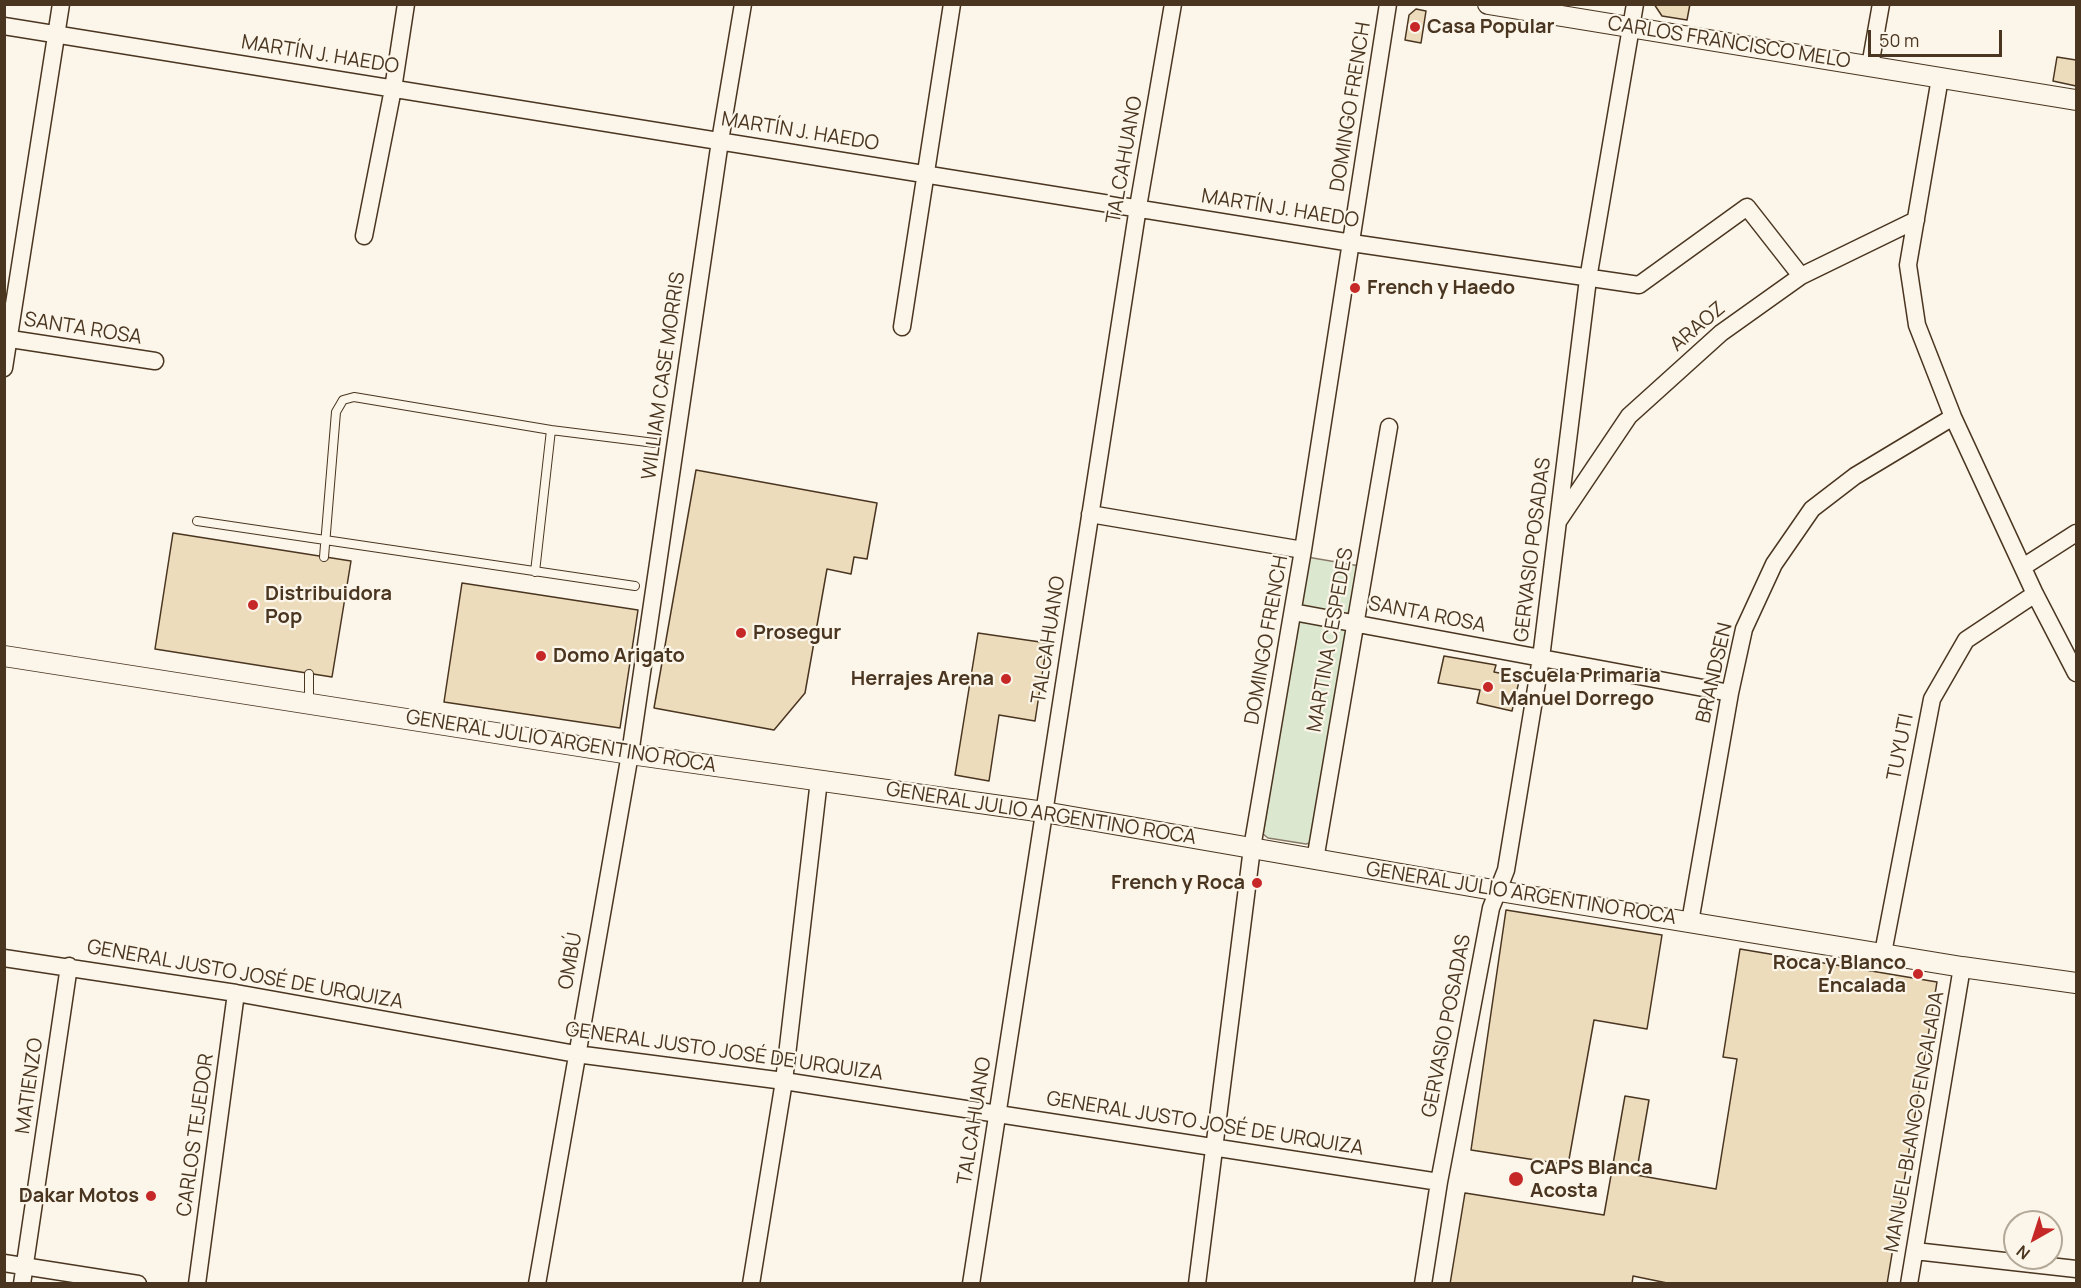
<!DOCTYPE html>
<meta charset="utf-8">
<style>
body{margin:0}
#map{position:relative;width:2081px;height:1288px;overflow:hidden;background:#fbf6e9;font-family:Manrope,sans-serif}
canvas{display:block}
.frame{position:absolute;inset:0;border:6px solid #4a3520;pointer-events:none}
.north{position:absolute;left:2003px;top:1210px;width:60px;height:60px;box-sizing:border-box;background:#fbf6e9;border:2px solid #b4a999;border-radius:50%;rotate:219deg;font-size:16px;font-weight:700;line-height:24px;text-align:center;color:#4a3520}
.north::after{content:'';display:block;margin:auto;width:21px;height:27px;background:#c62828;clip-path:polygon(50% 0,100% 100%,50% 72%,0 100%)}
.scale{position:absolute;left:1868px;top:30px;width:134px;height:27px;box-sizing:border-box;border:3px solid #4a3520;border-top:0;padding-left:8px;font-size:18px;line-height:21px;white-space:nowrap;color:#4a3520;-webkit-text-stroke:4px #fbf6e9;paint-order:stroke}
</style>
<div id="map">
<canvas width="2081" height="1288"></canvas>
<div class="frame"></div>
<div class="north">N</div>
<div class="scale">50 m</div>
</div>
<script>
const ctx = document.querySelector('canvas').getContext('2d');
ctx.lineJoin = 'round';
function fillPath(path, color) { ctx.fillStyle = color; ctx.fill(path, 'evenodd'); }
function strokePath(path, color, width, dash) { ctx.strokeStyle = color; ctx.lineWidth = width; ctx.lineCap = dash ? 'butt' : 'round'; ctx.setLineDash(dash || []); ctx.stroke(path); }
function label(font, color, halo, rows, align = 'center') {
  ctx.font = font + ' Manrope,sans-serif'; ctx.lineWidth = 4.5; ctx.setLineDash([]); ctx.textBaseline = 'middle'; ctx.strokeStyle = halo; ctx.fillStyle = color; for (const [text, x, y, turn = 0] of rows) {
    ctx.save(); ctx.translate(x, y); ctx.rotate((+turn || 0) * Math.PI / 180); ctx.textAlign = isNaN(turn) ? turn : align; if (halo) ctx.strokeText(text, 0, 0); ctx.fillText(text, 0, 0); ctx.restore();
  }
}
const green = new Path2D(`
 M 1307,557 L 1360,566 L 1352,610 L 1348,616 L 1304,609 L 1301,603 Z
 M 1303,619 L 1345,626 L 1348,633 L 1314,842 L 1306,844 L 1268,838 L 1263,834 L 1298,623 Z`);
const building = new Path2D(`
 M 1654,4 L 1690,4 L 1687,20 L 1662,16 Z
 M 1416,9 L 1426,11 L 1421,43 L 1405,40 L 1409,15 Z
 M 2057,57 L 2076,60 L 2076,86 L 2053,81 Z
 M 696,470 L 877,503 L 867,559 L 854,557 L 851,574 L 827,569 L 805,693 L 774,730 L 654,708 Z
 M 173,533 L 351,561 L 332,677 L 155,649 Z
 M 462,583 L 638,610 L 620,728 L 444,702 Z
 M 978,633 L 1047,643 L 1035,721 L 999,715 L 989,781 L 955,775 Z
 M 1444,656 L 1496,665 L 1494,672 L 1520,677 L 1512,711 L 1477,703 L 1480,690 L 1438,683 Z
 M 1506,910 L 1662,935 L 1647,1029 L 1594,1020 L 1568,1165 L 1471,1150 Z
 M 1740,949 L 1937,982 L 1887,1284 L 1672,1284 L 1633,1276 L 1632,1284 L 1450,1284 L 1465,1193 L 1604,1215 L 1625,1096 L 1649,1100 L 1636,1175 L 1716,1189 L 1737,1059 L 1723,1057 Z`);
const service = new Path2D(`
 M 551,430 L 655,443
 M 197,521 L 635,586
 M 324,557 L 336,412 L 343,400 L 354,397 L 551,430 L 535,572
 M 309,703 L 309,674`);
const minor = new Path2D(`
 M 4,26 L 1352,243 L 1639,285 L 1747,207 L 1801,276
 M 1870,66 L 1881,4
 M 1940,78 L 1908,265 L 1917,325 L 1953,417 L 2035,594 L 2076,673
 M 364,236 L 393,89 L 406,4
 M 902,327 L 952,4
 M 4,338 L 155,361
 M 4,368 L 61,4
 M 1090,514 L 1303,550
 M 1559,520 L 1629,416 L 1721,333 L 1801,276 L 1916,220
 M 2023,567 L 2076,533
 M 1293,612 L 1730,693
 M 1315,860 L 1389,427
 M 1690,922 L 1730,693 L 1744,629 L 1774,564 L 1812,509 L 1855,476 L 1953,417
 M 1883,953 L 1932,699 L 1966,640 L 2035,594
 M 4,958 L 236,993 L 576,1054 L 784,1081 L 1439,1182
 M 1915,1251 L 2076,1269
 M 4,1263 L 138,1284
 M 22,1284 L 69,966
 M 197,1284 L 236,993
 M 537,1284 L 630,754 L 720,141 L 743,4
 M 751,1284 L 784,1081 L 819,780
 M 971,1284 L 1138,207 L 1173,4
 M 1197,1284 L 1252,848 L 1303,550 L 1388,4
 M 1423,1284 L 1439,1182 L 1491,908 L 1506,870 L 1541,658 L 1588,279 L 1635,4
 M 1909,1284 L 1962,967`);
const tertiary = new Path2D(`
 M 1488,4 L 2076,100
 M 4,656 L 630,754 L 1044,812 L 1499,891 L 1962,967 L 2076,983`);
const markers = [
 [1415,27,6,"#c62828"],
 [1355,288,6,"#c62828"],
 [253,605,6,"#c62828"],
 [741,633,6,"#c62828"],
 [541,656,6,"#c62828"],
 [1006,679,6,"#c62828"],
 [1488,687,6,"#c62828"],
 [1257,883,6,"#c62828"],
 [1918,974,6,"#c62828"],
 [1516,1179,8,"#c62828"],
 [151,1196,6,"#c62828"]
];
const poiNames = [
 ["Casa Popular",1427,27],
 ["French y Haedo",1367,288],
 ["Distribuidora",265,594],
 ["Pop",265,617],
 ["Prosegur",753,633],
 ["Domo Arigato",553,656],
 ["Escuela Primaria",1500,676],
 ["Manuel Dorrego",1500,699],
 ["Herrajes Arena",994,679,"right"],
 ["French y Roca",1245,883,"right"],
 ["Roca y Blanco",1906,963,"right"],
 ["Encalada",1906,986,"right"],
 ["CAPS Blanca",1530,1168],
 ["Acosta",1530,1191],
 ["Dakar Motos",139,1196,"right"]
];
const streetNames = [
 ["CARLOS FRANCISCO MELO",1729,43,9],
 ["MARTÍN J. HAEDO",320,55,9],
 ["DOMINGO FRENCH",1351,107,-81],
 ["MARTÍN J. HAEDO",800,132,9],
 ["TALCAHUANO",1125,160,-80],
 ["MARTÍN J. HAEDO",1280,209,9],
 ["ARAOZ",1698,327,-40],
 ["SANTA ROSA",83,329,9],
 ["WILLIAM CASE MORRIS",664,376,-82],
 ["GERVASIO POSADAS",1533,550,-83],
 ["SANTA ROSA",1427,615,11],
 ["TALCAHUANO",1049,640,-81],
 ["DOMINGO FRENCH",1267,640,-80],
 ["MARTINA CESPEDES",1331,640,-80],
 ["BRANDSEN",1715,673,-77],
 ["GENERAL JULIO ARGENTINO ROCA",561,742,9],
 ["TUYUTI",1901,747,-79],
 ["GENERAL JULIO ARGENTINO ROCA",1041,814,9],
 ["GENERAL JULIO ARGENTINO ROCA",1521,894,9],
 ["OMBÚ",571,961,-80],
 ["GENERAL JUSTO JOSÉ DE URQUIZA",245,975,10],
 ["GERVASIO POSADAS",1447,1026,-79],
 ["GENERAL JUSTO JOSÉ DE URQUIZA",724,1052,8],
 ["MATIENZO",30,1086,-82],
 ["TALCAHUANO",975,1121,-81],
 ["MANUEL BLANCO ENCALADA",1915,1122,-80],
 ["GENERAL JUSTO JOSÉ DE URQUIZA",1205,1124,9],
 ["CARLOS TEJEDOR",196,1135,-82]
];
fillPath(green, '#dce7d0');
strokePath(green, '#887966', 1.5);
fillPath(building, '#ecdcbc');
strokePath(building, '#4a3520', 1.5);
strokePath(service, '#4a3520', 10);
strokePath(minor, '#4a3520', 19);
strokePath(tertiary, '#4a3520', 22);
strokePath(service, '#fbf6e9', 8);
strokePath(minor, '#fbf6e9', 16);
strokePath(tertiary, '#fbf6e9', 20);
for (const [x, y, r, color] of markers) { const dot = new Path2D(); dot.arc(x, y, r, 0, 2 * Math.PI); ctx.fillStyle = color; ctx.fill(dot); strokePath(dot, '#fbf6e9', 2); }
label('bold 20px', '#4a3520', '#fbf6e9', poiNames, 'left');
label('20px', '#4a3520', '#fbf6e9', streetNames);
</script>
